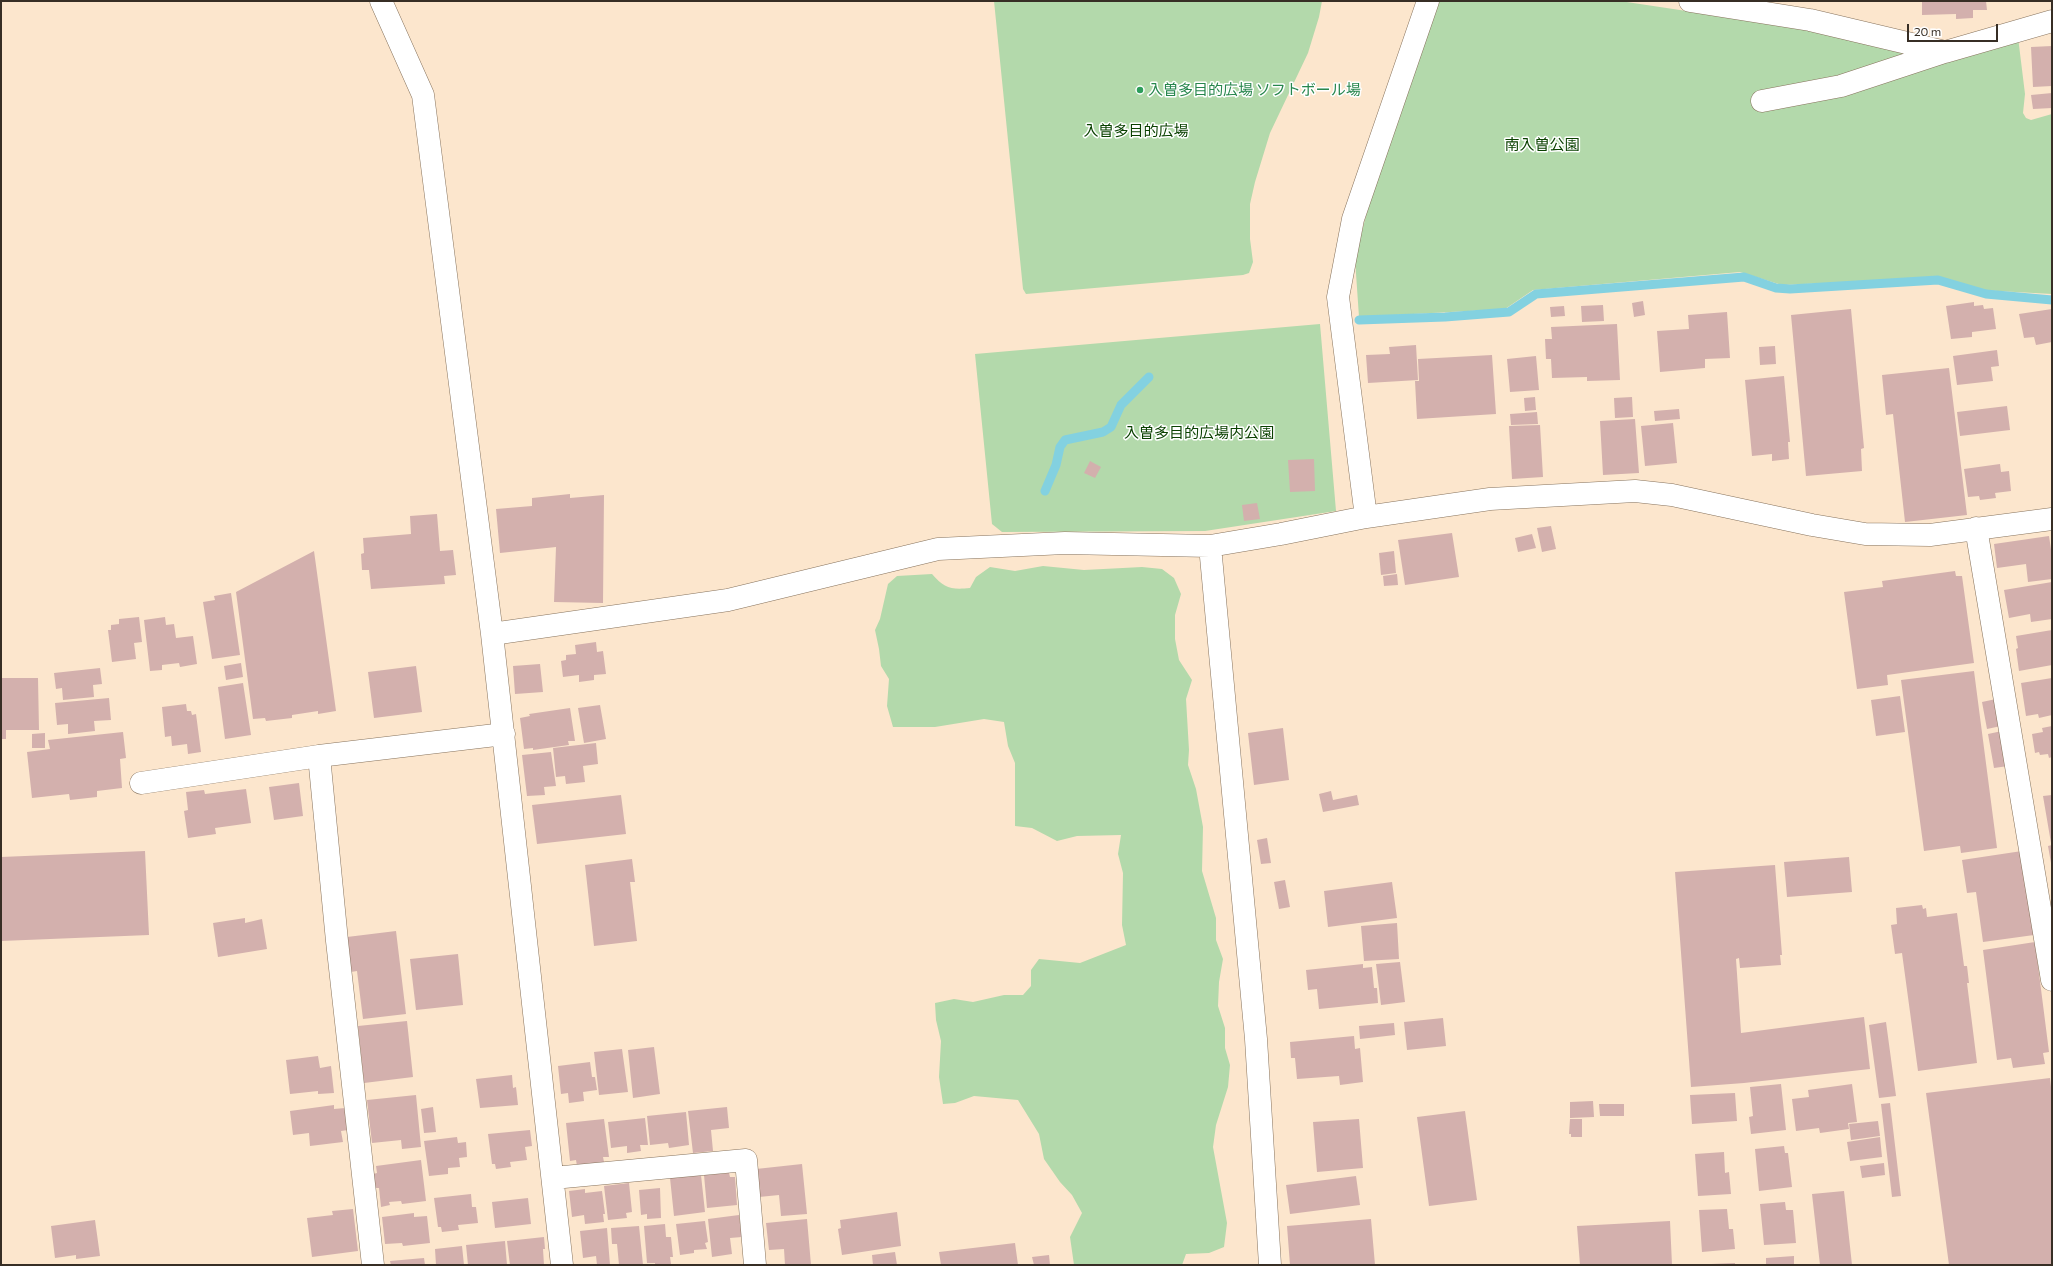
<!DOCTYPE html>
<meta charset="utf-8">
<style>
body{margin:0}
#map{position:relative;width:2053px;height:1266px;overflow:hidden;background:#fce6cd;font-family:Commissioner,sans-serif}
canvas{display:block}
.frame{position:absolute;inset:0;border:2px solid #372e25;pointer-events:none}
.scale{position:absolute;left:1907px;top:24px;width:91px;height:18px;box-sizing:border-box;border:2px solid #372e25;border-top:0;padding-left:5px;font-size:12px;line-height:14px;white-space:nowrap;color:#372e25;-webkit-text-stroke:3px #fff;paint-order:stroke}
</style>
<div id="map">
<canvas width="2053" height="1266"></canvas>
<div class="frame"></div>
<div class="scale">20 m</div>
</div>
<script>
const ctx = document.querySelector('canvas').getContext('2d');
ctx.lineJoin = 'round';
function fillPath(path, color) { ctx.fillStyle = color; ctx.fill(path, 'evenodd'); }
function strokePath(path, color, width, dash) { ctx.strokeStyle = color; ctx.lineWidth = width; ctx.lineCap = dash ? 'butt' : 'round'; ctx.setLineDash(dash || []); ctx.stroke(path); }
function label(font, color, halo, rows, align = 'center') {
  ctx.font = font + ' Commissioner,"Noto Sans JP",sans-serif'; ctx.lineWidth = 3; ctx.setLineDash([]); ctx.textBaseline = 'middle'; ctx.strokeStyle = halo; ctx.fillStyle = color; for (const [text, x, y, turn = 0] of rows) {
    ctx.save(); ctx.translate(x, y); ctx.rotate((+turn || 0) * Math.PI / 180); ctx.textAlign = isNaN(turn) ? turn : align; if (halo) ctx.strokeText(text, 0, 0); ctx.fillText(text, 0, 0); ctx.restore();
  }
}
const green = new Path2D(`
 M 994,1 L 1322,1 L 1319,17 L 1308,53 L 1270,133 L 1255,182 L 1250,204 L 1250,239 L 1253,262 L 1249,273 L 1243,275 L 1026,294 L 1023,289 Z
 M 1438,1 L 1620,1 L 1826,32 L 1906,53 L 2018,37 L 2025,94 L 2023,113 L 2026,118 L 2031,120 L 2052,114 L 2052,294 L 1979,290 L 1939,278 L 1782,285 L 1740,272 L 1533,290 L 1505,309 L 1359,317 L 1355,259 L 1371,196 Z
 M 1320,324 L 1336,511 L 1205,531 L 1002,532 L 992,524 L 975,354 Z
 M 1043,566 L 1084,570 L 1142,567 L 1162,569 L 1174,578 L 1181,594 L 1175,615 L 1175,639 L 1179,660 L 1192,680 L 1186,699 L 1189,750 L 1188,765 L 1196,789 L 1203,827 L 1202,871 L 1216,918 L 1216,940 L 1223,959 L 1219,982 L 1218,1006 L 1225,1028 L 1225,1048 L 1230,1065 L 1228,1087 L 1216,1125 L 1213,1147 L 1227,1223 L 1224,1247 L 1209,1253 L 1186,1254 L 1182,1265 L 1074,1265 L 1070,1237 L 1082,1213 L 1072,1195 L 1060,1182 L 1044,1159 L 1039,1134 L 1018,1100 L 974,1096 L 955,1103 L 943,1104 L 939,1077 L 941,1041 L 936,1020 L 935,1003 L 954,999 L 973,1002 L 1004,995 L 1023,995 L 1031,986 L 1031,970 L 1039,959 L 1080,963 L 1126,945 L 1122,925 L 1123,873 L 1118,854 L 1121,835 L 1077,836 L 1057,841 L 1032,828 L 1015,826 L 1015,763 L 1008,746 L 1004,722 L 984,719 L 935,727 L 893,727 L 887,706 L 889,679 L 881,666 L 879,649 L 875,630 L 880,619 L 888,584 L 897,576 L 932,574 C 944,588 951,590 970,588 L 976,577 L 990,567 L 1015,571 Z`);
const stream = new Path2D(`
 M 1359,320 L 1445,317 L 1509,312 L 1536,294 L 1744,277 L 1776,288 L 1790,289 L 1938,280 L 1986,294 L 2052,300
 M 1045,491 L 1056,465 L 1060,447 L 1065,440 L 1103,432 L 1111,427 L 1121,405 L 1149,377`);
const building = new Path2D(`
 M 1922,1 L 1986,1 L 1987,10 L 1973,10 L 1973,18 L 1956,19 L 1956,14 L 1922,15 Z
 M 2052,46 L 2052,86 L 2033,87 L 2031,47 Z
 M 2052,93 L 2052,108 L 2033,109 L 2031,95 Z
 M 1643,301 L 1645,315 L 1634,317 L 1632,303 Z
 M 1974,302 L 1974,306 L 1983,305 L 1984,309 L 1993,308 L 1996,329 L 1972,332 L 1972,337 L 1951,339 L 1946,306 Z
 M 1603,305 L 1604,321 L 1582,322 L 1581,306 Z
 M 1564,306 L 1565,316 L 1551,317 L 1550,307 Z
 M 1851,309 L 1864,448 L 1861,449 L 1862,471 L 1806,476 L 1791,315 Z
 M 2052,309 L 2052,342 L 2036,345 L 2034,337 L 2024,338 L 2019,314 Z
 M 1727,312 L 1730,358 L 1705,359 L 1705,368 L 1660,372 L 1657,331 L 1689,329 L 1688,315 Z
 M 1617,324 L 1620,380 L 1587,381 L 1587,377 L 1552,378 L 1551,359 L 1546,359 L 1545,339 L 1552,339 L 1551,327 Z
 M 1416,345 L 1418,380 L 1368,383 L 1366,355 L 1390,354 L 1389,347 Z
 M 1775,346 L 1776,364 L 1760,365 L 1759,347 Z
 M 1997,350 L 1999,366 L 1991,367 L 1993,381 L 1957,385 L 1953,356 Z
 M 1492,355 L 1496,414 L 1417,419 L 1415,381 L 1419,381 L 1418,359 Z
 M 1536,356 L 1539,390 L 1510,392 L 1507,359 Z
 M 1949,368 L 1967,515 L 1905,522 L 1893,414 L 1886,415 L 1882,375 Z
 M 1784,376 L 1790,442 L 1788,442 L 1789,459 L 1772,461 L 1772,454 L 1752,456 L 1745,380 Z
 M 1535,397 L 1536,410 L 1525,411 L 1524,398 Z
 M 1632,397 L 1633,417 L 1615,418 L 1614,398 Z
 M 2007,406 L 2010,430 L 1960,436 L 1957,412 Z
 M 1679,409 L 1680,419 L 1655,421 L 1654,411 Z
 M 1537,412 L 1538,424 L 1511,425 L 1510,414 Z
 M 1635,419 L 1639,473 L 1603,475 L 1600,421 Z
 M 1673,423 L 1677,463 L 1645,466 L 1641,426 Z
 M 1540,425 L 1543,477 L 1512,479 L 1509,426 Z
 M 1314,459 L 1315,491 L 1290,492 L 1288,460 Z
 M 1090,461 L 1101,467 L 1095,478 L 1084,473 Z
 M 2000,464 L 2001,472 L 2009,471 L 2011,491 L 1995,493 L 1996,498 L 1980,500 L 1979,496 L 1968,497 L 1964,469 Z
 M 570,494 L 570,498 L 604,495 L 603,603 L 554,602 L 556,547 L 500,553 L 496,509 L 532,506 L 532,498 Z
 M 1257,503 L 1260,519 L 1244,521 L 1242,505 Z
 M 437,514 L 440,551 L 453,550 L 456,575 L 444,576 L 445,584 L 371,589 L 369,570 L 362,570 L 361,554 L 364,553 L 363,538 L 411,534 L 410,516 Z
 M 1551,526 L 1556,549 L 1542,552 L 1537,528 Z
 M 1452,533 L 1459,577 L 1405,585 L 1398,540 Z
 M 1532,534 L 1536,548 L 1518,552 L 1515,538 Z
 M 2049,536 L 2052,556 L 2052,579 L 2028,582 L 2026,564 L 1997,568 L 1994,544 Z
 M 314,551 L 336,711 L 318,714 L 318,711 L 292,715 L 292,718 L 266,721 L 265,718 L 253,719 L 236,592 Z
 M 1394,551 L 1396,573 L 1381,575 L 1379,553 Z
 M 1955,571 L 1956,576 L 1962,576 L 1974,663 L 1887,675 L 1888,685 L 1857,689 L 1844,592 L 1883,587 L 1882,581 Z
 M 1397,574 L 1398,585 L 1384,586 L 1383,576 Z
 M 2052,582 L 2052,619 L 2031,622 L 2030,614 L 2009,618 L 2004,590 Z
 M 231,593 L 240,655 L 212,659 L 203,602 L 215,600 L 214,596 Z
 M 139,617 L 142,642 L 134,643 L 136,659 L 112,662 L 108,630 L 111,630 L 111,625 L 119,624 L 119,619 Z
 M 165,617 L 166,625 L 174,624 L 176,638 L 193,636 L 197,664 L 180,667 L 179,663 L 162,665 L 162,670 L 150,671 L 144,620 Z
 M 2052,630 L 2052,665 L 2019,671 L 2016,649 L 2018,648 L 2016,636 Z
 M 596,642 L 597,652 L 603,651 L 606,674 L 594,675 L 594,680 L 579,682 L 579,675 L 563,677 L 561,661 L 566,660 L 566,655 L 576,654 L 575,645 Z
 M 241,663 L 243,677 L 226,680 L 224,666 Z
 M 540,664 L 543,692 L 515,694 L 513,666 Z
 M 416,666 L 422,712 L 374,718 L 368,672 Z
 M 100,668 L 102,684 L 93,685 L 94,697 L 63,700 L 62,688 L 56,689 L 54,673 Z
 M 1974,671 L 1997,848 L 1961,853 L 1960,846 L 1924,851 L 1901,680 Z
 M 1,678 L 38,678 L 39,730 L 6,730 L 6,739 L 1,739 Z
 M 2052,678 L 2052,715 L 2039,718 L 2038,714 L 2026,716 L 2021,683 Z
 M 243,683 L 251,735 L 225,739 L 218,687 Z
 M 1900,696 L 1905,732 L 1876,736 L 1871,700 Z
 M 109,698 L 111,720 L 94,721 L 95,731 L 68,734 L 68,724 L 57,725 L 55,703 Z
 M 1996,699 L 2001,726 L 1987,729 L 1982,702 Z
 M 186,704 L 187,711 L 191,711 L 192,715 L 196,714 L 201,752 L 188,754 L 187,744 L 172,746 L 171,736 L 165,737 L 162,707 Z
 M 600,705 L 606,739 L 584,743 L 578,708 Z
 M 570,708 L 575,741 L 568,741 L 569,745 L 533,750 L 533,748 L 524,749 L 520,718 L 530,716 L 529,714 Z
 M 2052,726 L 2052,757 L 2049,758 L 2048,754 L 2040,755 L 2039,752 L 2035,753 L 2032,734 L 2043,732 L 2042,728 Z
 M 1283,728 L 1289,780 L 1254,785 L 1248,733 Z
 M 2002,731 L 2008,766 L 1994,768 L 1988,734 Z
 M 123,732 L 126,758 L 120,759 L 122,788 L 97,791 L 97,797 L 70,800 L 69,794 L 32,798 L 27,752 L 50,749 L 48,740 Z
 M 45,733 L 45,748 L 32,748 L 32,734 Z
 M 596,743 L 598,764 L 583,766 L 585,782 L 566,784 L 565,776 L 556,777 L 553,748 Z
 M 551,752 L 556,786 L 544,787 L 545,795 L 527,796 L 522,755 Z
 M 299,783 L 303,816 L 274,820 L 269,787 Z
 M 246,789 L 251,823 L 215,828 L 216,834 L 188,838 L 184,811 L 188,810 L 186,792 L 204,790 L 205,794 Z
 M 1331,791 L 1333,800 L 1357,795 L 1359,805 L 1323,812 L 1319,794 Z
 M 621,795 L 626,834 L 537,844 L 532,805 Z
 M 2052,795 L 2052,843 L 2051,843 L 2043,796 Z
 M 1267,838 L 1271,863 L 1261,864 L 1257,840 Z
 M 2052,845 L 2052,863 L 2051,863 L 2048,846 Z
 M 145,851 L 149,935 L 1,941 L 1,857 Z
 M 2022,851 L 2034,935 L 1983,942 L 1976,892 L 1967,893 L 1962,860 Z
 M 1849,857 L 1852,892 L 1787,897 L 1784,862 Z
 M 632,859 L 635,882 L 630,882 L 637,941 L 594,946 L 585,865 Z
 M 1775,865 L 1782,955 L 1780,955 L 1781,965 L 1740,968 L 1739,958 L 1736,959 L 1741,1033 L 1864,1017 L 1870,1069 L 1744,1083 L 1691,1087 L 1675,872 Z
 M 1285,880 L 1290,907 L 1279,909 L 1274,882 Z
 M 1392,882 L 1397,918 L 1328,927 L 1324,891 Z
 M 1922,905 L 1923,909 L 1926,908 L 1927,917 L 1957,913 L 1964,966 L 1967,966 L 1969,983 L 1967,983 L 1977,1063 L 1918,1071 L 1902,953 L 1895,954 L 1891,925 L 1897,924 L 1896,908 Z
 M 245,918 L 245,923 L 262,919 L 267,949 L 218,957 L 213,923 Z
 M 1397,923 L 1399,959 L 1364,961 L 1361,926 Z
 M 396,931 L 406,1014 L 363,1019 L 357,971 L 351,972 L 347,937 Z
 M 2035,942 L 2049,1052 L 2043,1053 L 2045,1064 L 2013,1068 L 2011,1058 L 1997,1060 L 1983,950 Z
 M 458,954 L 463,1005 L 416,1010 L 410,959 Z
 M 1400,962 L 1405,1002 L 1381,1005 L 1376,964 Z
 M 1363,964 L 1363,968 L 1372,967 L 1374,988 L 1377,988 L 1378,1003 L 1319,1009 L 1317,989 L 1308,990 L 1306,970 Z
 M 1443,1018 L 1446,1046 L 1407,1050 L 1404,1022 Z
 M 407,1021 L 413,1077 L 364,1083 L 358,1026 Z
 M 1886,1022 L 1896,1096 L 1879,1098 L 1869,1025 Z
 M 1394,1023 L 1395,1035 L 1360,1039 L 1359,1026 Z
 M 1354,1036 L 1355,1049 L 1360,1048 L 1363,1082 L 1340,1085 L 1339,1076 L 1297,1079 L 1295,1058 L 1291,1058 L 1290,1042 Z
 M 654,1047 L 660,1094 L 633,1098 L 628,1050 Z
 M 622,1049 L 628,1092 L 599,1095 L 594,1052 Z
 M 318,1056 L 320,1068 L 331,1066 L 334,1093 L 318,1094 L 318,1091 L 290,1094 L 286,1060 Z
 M 590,1062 L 592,1077 L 595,1077 L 597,1090 L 583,1092 L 584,1101 L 569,1103 L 568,1093 L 561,1094 L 558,1066 Z
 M 512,1075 L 513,1088 L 516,1087 L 518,1105 L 480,1108 L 476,1079 Z
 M 2050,1078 L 2052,1096 L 2052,1265 L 1949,1265 L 1926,1093 Z
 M 1781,1084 L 1786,1130 L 1751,1134 L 1749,1117 L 1753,1116 L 1750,1087 Z
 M 1852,1084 L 1857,1122 L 1848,1123 L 1849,1129 L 1820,1133 L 1819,1128 L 1796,1131 L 1792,1099 L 1809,1097 L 1808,1090 Z
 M 1735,1093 L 1737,1121 L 1692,1124 L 1690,1095 Z
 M 416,1095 L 421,1147 L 402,1149 L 401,1140 L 372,1143 L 367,1100 Z
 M 1593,1101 L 1594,1117 L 1570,1118 L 1570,1102 Z
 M 1890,1103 L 1901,1196 L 1892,1197 L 1881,1104 Z
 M 1599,1104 L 1624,1104 L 1624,1116 L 1600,1116 Z
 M 334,1105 L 334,1109 L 345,1108 L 348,1130 L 341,1131 L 343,1142 L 310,1146 L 309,1133 L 293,1135 L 290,1111 Z
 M 433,1107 L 436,1132 L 424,1133 L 421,1109 Z
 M 727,1107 L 729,1128 L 711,1130 L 713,1151 L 693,1153 L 688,1111 Z
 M 1465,1111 L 1477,1200 L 1429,1206 L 1417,1117 Z
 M 686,1112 L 689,1145 L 669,1148 L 668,1143 L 650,1145 L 647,1116 Z
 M 645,1118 L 648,1145 L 640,1145 L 641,1151 L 627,1153 L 627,1146 L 611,1148 L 608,1122 Z
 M 604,1119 L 609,1157 L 603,1157 L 604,1162 L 577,1166 L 576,1160 L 570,1161 L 566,1123 Z
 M 1359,1119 L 1363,1168 L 1317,1172 L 1313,1122 Z
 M 1570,1119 L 1582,1119 L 1582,1137 L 1571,1137 L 1571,1134 L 1569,1134 Z
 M 1878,1121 L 1880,1136 L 1851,1140 L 1849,1124 Z
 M 530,1130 L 532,1146 L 525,1147 L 527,1160 L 510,1162 L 511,1167 L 496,1169 L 495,1164 L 492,1164 L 488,1134 Z
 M 457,1137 L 458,1143 L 466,1142 L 467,1157 L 459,1158 L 460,1167 L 448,1168 L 448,1174 L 429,1176 L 424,1141 Z
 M 1880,1137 L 1882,1157 L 1850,1161 L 1847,1142 Z
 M 1784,1146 L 1785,1153 L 1788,1153 L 1792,1187 L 1759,1191 L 1755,1149 Z
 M 1724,1152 L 1725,1173 L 1729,1172 L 1731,1194 L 1698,1196 L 1695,1154 Z
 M 421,1160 L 426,1201 L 402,1204 L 401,1201 L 389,1202 L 390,1205 L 381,1207 L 379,1188 L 374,1188 L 373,1174 L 377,1173 L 376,1166 Z
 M 1884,1163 L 1885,1175 L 1862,1178 L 1860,1166 Z
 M 802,1164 L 807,1214 L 781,1216 L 779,1195 L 759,1197 L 756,1169 Z
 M 729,1173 L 730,1177 L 735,1177 L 737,1205 L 707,1208 L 704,1175 Z
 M 701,1175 L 705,1212 L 674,1216 L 670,1178 Z
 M 1356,1176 L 1360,1205 L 1290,1214 L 1286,1185 Z
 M 629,1183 L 632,1212 L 626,1213 L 627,1218 L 608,1220 L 604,1186 Z
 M 660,1188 L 661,1218 L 647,1219 L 647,1214 L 641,1215 L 639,1190 Z
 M 585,1189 L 585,1193 L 602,1191 L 605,1214 L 603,1214 L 604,1222 L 585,1224 L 584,1215 L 572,1217 L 569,1191 Z
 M 1844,1191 L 1852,1265 L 1820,1265 L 1812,1194 Z
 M 471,1194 L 472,1207 L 476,1207 L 478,1223 L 458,1225 L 459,1230 L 442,1232 L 441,1227 L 438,1227 L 434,1198 Z
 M 528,1198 L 531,1224 L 495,1228 L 492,1202 Z
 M 1785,1202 L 1786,1210 L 1793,1210 L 1796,1243 L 1764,1245 L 1760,1204 Z
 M 353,1209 L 358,1251 L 312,1257 L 307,1218 L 333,1215 L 332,1211 Z
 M 1727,1209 L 1729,1229 L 1733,1229 L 1735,1249 L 1702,1252 L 1699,1210 Z
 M 897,1212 L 901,1246 L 842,1255 L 838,1229 L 841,1228 L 840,1220 Z
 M 414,1213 L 414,1217 L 427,1216 L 430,1243 L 403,1246 L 402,1243 L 385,1244 L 382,1217 Z
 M 739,1215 L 742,1237 L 730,1238 L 732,1254 L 712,1257 L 708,1219 Z
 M 807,1219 L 811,1265 L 785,1265 L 784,1249 L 769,1250 L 766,1223 Z
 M 1371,1219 L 1375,1265 L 1290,1265 L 1287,1226 Z
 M 95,1220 L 100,1256 L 76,1259 L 76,1255 L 55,1258 L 51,1226 Z
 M 705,1221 L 708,1242 L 705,1243 L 707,1249 L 694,1250 L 694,1253 L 680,1255 L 676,1224 Z
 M 1670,1221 L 1672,1265 L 1580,1265 L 1577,1226 Z
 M 665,1224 L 666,1237 L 671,1237 L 673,1257 L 670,1257 L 671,1264 L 655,1265 L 655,1263 L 647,1263 L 644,1226 Z
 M 639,1226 L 643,1265 L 619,1265 L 617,1244 L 612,1244 L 611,1228 Z
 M 607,1228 L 610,1265 L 597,1265 L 596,1256 L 583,1258 L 580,1231 Z
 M 544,1237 L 545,1249 L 543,1249 L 544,1265 L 510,1265 L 507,1241 Z
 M 505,1241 L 507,1265 L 468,1265 L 466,1245 Z
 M 1015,1243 L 1018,1265 L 941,1265 L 939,1252 Z
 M 462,1246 L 464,1265 L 436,1265 L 435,1249 Z
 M 895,1252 L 897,1265 L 873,1265 L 872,1255 Z
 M 1049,1255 L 1050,1265 L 1034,1265 L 1032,1257 Z
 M 1794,1256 L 1794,1265 L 1766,1265 L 1766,1258 Z
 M 424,1258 L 425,1265 L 391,1265 L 390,1261 Z
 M 1735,1263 L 1735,1265 L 1711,1265 L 1711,1264 Z`);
const street = new Path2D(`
 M 381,1 L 423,95 L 492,634 L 562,1265
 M 1690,1 L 1810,20 L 1945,52 L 2052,21
 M 1762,101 L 1841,86 L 1944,52
 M 1366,517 L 1338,297 L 1353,219 L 1428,1
 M 1976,528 L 2052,980
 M 1210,546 L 1256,1039 L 1270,1265
 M 492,634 L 728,600 L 938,549 L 1065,543 L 1210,546 L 1281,534 L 1366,517 L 1490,499 L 1635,491 L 1672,495 L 1812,525 L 1865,534 L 1930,535 L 2052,519
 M 319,756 L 337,941 L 373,1265
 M 141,783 L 319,756 L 504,734
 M 553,1178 L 746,1160 L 755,1265`);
const markers = [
 [1140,90,4,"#2e9e5b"]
];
const leisureNames = [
 ["入曽多目的広場 ソフトボール場",1148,90]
];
const parkNames = [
 ["入曽多目的広場",1136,131],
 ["南入曽公園",1542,145],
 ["入曽多目的広場内公園",1199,433]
];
fillPath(green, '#b3d9ab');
strokePath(stream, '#83d1e0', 9);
fillPath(building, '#d3b0ad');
strokePath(street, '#87735d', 23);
strokePath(street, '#fff', 22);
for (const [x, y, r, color] of markers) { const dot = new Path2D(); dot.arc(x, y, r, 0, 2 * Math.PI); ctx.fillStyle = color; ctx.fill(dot); strokePath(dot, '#fff', 1.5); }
label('15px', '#27864d', '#fff', leisureNames, 'left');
label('15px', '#0a4100', '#fff', parkNames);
</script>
